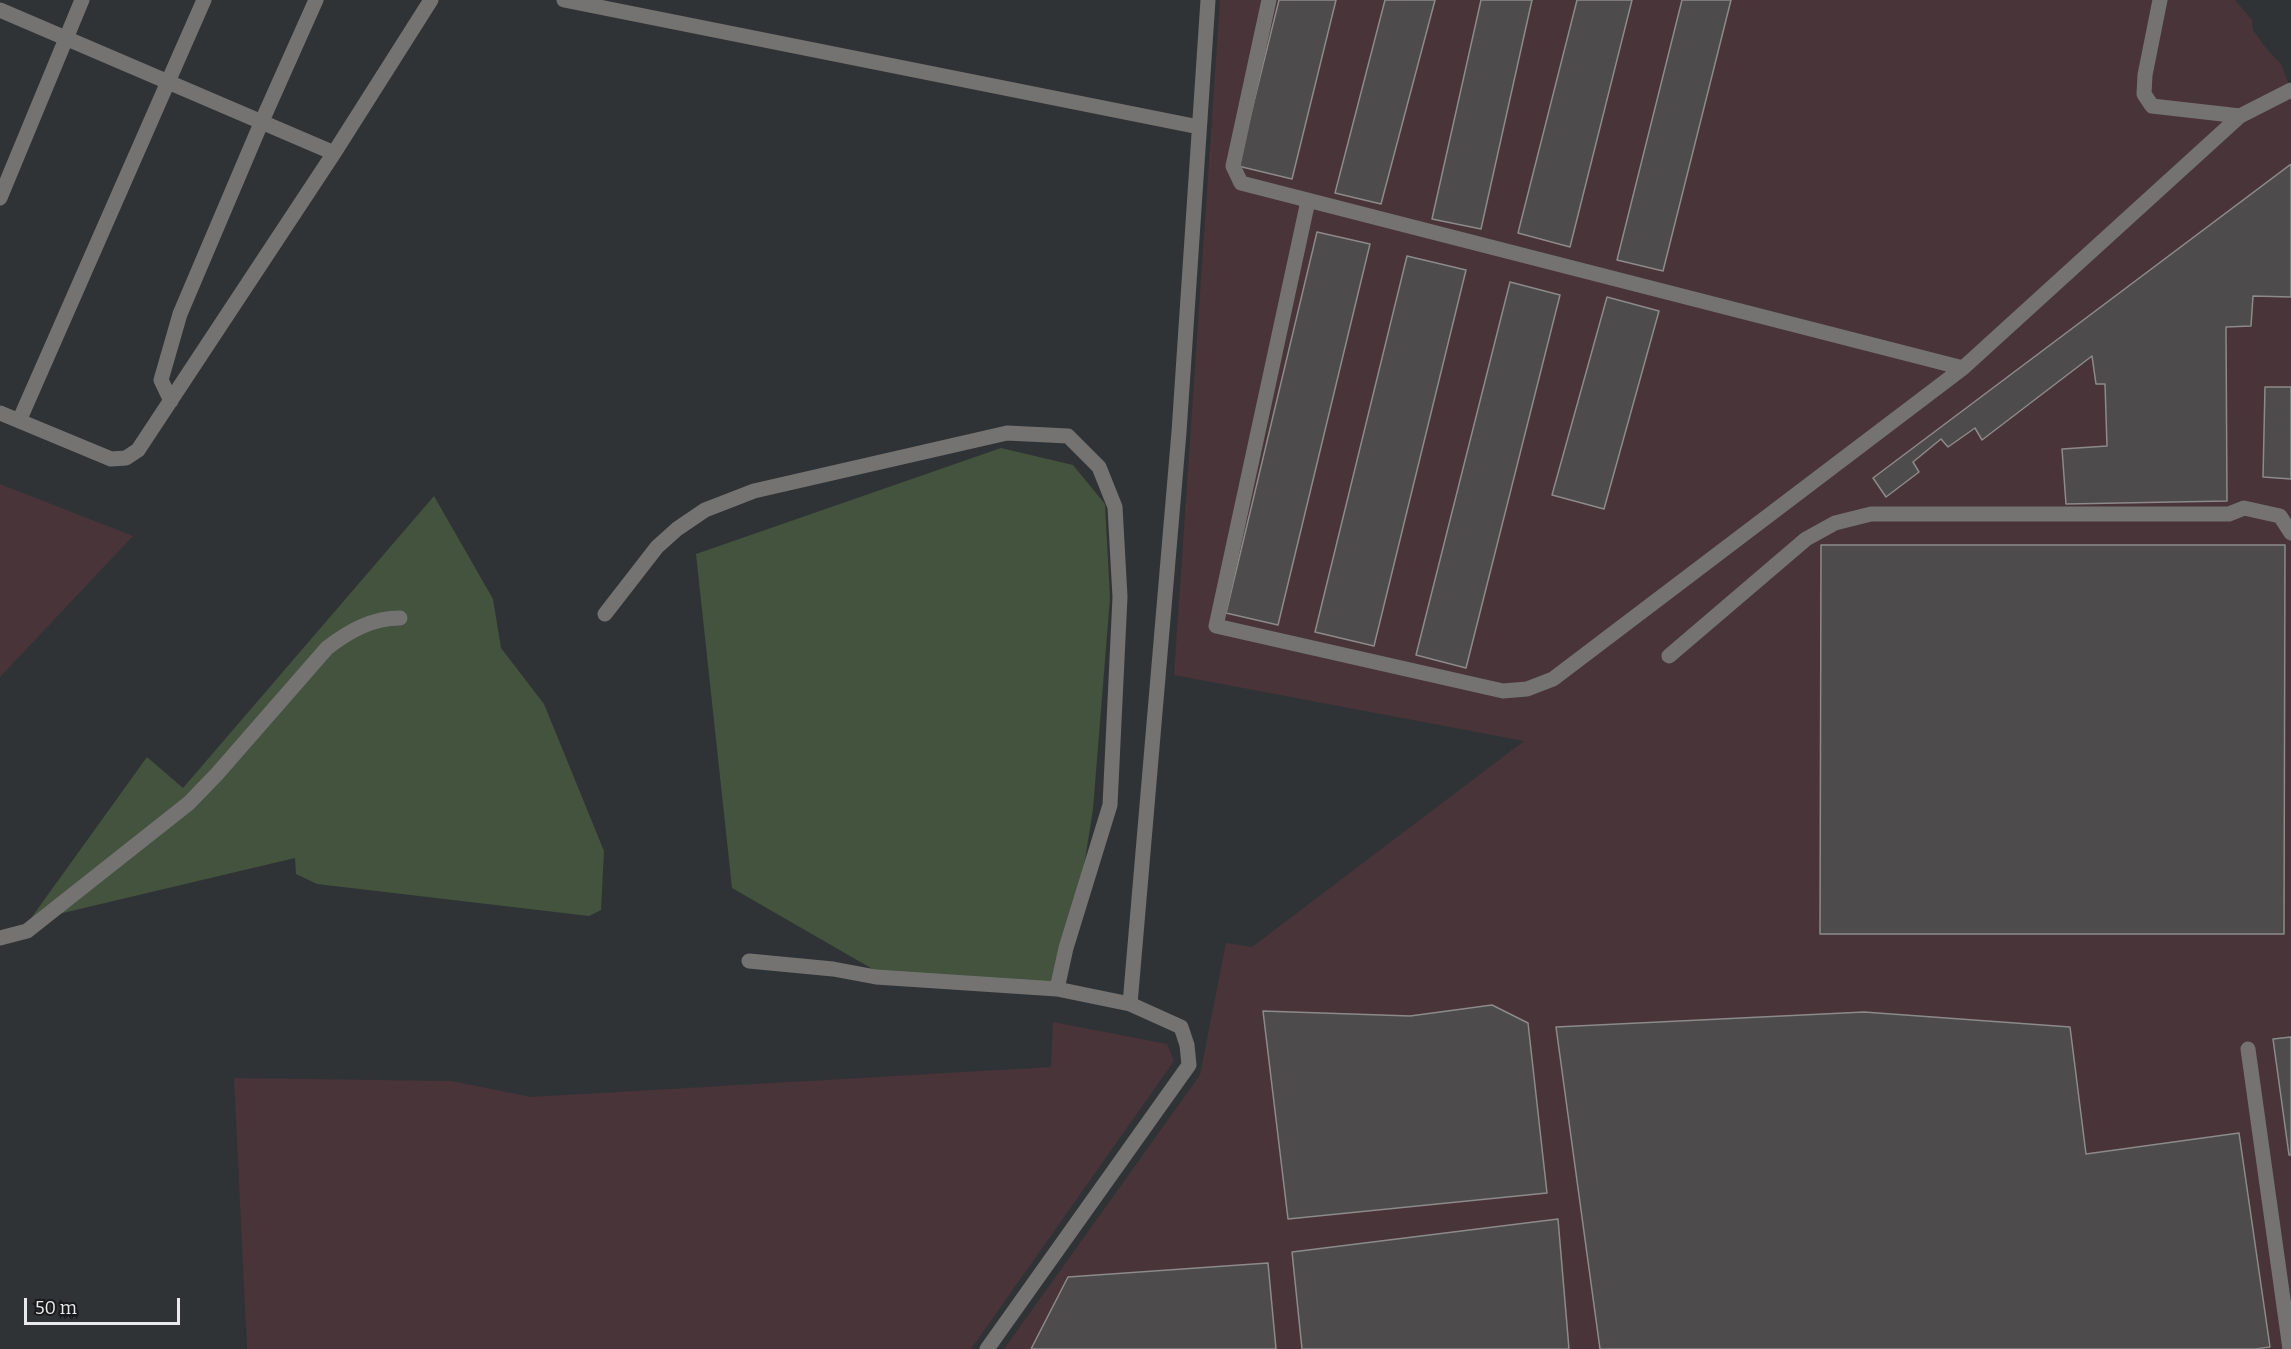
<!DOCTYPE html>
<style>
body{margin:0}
#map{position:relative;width:2291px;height:1349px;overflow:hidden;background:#303335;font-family:Bitter,serif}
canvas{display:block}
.scale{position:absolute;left:24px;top:1298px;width:156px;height:27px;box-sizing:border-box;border:3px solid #e8eaeb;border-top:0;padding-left:8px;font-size:18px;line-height:21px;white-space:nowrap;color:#e8eaeb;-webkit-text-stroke:4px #191a1b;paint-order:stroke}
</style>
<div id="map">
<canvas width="2291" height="1349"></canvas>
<div class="scale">50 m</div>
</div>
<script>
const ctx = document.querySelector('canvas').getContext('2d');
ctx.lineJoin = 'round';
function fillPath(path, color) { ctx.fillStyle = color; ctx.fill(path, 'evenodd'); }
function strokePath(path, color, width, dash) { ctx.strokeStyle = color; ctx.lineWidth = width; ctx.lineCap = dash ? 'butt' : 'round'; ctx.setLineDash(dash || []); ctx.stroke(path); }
const industrial = new Path2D(`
 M 1220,0 L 2235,0 L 2252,20 L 2253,30 L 2265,47 L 2281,64 L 2291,90 L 2291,1349 L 1004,1349 L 1200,1075 L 1226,943 L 1252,947 L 1524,741 L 1174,675 Z
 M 0,484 L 133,536 L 0,677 Z
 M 1053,1022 L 1167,1044 L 1174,1061 L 971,1349 L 247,1349 L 234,1078 L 451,1081 L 531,1097 L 1051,1067 Z`);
const green = new Path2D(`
 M 1001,448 L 1073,465 L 1105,504 L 1110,598 L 1093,809 L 1065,987 L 883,975 L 732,888 L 696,554 Z
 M 434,496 L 493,599 L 501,648 L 544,704 L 604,851 L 601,910 L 589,916 L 317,884 L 296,874 L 295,858 L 29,921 L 147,757 L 183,788 Z`);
const building = new Path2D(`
 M 1279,0 L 1336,0 L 1292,179 L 1238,166 Z
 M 1385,0 L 1435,0 L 1381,204 L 1335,193 Z
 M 1481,0 L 1532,0 L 1481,229 L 1432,219 Z
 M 1577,0 L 1632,0 L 1570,247 L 1518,233 Z
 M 1682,0 L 1731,0 L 1663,271 L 1617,260 Z
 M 2291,164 L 2291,297 L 2253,296 L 2251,326 L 2226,327 L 2227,501 L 2066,504 L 2062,449 L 2107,446 L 2105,384 L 2096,384 L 2092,356 L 1982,440 L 1975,428 L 1948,447 L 1941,439 L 1913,462 L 1919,472 L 1886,497 L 1873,478 Z
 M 1317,232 L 1370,244 L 1278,625 L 1226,613 Z
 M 1407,256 L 1466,270 L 1374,646 L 1315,632 Z
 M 1510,282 L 1560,295 L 1466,668 L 1416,655 Z
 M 1607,297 L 1659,311 L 1604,509 L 1552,495 Z
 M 2265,387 L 2291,387 L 2291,479 L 2263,477 Z
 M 1821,545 L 2285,545 L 2284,934 L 1820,934 Z
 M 1492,1005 L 1528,1023 L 1547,1193 L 1288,1219 L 1263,1011 L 1410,1016 Z
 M 1864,1012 L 2070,1027 L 2086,1154 L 2239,1133 L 2270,1347 L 2256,1349 L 1600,1349 L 1556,1027 Z
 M 2291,1037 L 2291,1155 L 2289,1155 L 2273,1039 Z
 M 1558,1219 L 1569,1349 L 1302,1349 L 1292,1252 Z
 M 1268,1263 L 1276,1349 L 1031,1349 L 1068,1277 Z`);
const minor = new Path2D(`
 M 564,0 L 1199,127
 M 1269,0 L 1233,166 L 1241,183 L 1963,368
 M 2160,0 L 2145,75 L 2144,94 L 2152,106 L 2240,116
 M 0,10 L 334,153
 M 0,198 L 82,0
 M 1308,201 L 1216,626 L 1503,691 L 1527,689 L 1553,679 L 1963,368 L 2240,116 L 2291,90
 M 171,401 L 161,380 L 180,314 L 262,121 L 316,0
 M 0,413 L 111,459 L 126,458 L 138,450 L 334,153 L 431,0
 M 19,421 L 204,0
 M 605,614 L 657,547 L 677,529 L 705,510 L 754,491 L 1007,433 L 1068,436 L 1099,467 L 1115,507 L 1120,597 L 1110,805 L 1066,948 L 1057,989
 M 1669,656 L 1806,539 L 1835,523 L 1871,514 L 2229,514 L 2244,508 L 2280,516 L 2291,533
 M 0,938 L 27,931 L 189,803 L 217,774 L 327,648 C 349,631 372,618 400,618
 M 749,961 L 833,969 L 876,977 L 1057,989 L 1130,1004 L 1181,1027 L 1187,1045 L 1189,1065 L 987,1349
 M 1130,1004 L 1179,432 L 1208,0
 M 2248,1049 L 2290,1349`);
fillPath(industrial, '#483439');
fillPath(green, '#43533e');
fillPath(building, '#4e4b4d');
strokePath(building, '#8d8a8b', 1.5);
strokePath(minor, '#747372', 15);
</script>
